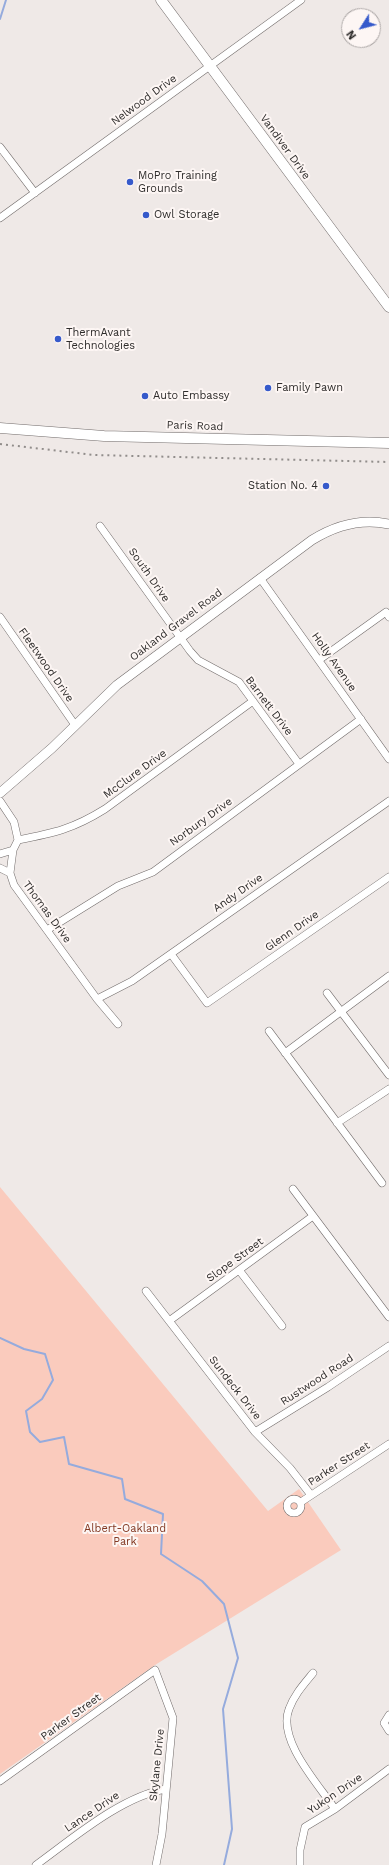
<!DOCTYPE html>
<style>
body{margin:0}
#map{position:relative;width:389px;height:1865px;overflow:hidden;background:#efe9e7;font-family:"Work Sans",sans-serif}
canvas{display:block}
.north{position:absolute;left:341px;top:8px;width:40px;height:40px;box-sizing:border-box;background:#fdf6f4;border:1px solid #aaa5a4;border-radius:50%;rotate:234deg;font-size:11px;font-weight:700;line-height:16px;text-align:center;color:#2e2c2b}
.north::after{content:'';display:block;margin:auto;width:14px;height:18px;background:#365acb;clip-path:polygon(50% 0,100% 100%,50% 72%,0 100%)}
</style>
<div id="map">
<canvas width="389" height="1865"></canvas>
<div class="north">N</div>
</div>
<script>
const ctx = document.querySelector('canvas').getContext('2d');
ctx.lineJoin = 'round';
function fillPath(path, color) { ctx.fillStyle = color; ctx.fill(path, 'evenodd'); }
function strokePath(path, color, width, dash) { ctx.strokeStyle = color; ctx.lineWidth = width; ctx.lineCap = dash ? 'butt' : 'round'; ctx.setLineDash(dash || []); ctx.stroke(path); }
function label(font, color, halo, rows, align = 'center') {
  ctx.font = font + ' "Work Sans",sans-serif'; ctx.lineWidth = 4; ctx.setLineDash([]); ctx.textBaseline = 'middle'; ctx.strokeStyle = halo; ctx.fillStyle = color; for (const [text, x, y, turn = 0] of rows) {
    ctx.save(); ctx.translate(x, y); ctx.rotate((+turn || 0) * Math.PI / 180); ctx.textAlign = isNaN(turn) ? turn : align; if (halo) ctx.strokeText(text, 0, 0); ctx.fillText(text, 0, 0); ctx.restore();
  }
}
const green = new Path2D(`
 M 0,1187 L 268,1511 L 299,1489 L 341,1550 L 155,1665 L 0,1774 Z`);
const stream = new Path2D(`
 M 0,19 L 6,0
 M 0,1338 L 24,1349 L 45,1354 L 53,1380 L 42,1399 L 26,1411 L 30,1432 L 40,1442 L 64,1437 L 69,1464 L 122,1479 L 125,1499 L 163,1514 L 161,1554 L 202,1581 L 224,1604 L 238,1658 L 223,1709 L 232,1829 L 224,1865`);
const minor = new Path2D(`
 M 0,147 L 35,193
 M 0,218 L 301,0
 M 100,526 L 190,651 L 198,660 L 239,682 L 299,764
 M 260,578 L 389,759
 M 0,617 L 75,725
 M 319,660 L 386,612 L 389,617
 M 0,801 L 14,822 L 18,840 L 13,850 L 10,873 L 14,885 L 97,999 L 118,1024
 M 18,840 C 54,833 73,829 105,809 L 253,701
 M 0,854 L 13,850
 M 0,868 L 10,873
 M 47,930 L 118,886 L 153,872 L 361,719
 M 171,954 L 207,1003 L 389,877
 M 327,993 L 389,1075
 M 97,999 L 132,981 L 389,801
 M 269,1031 L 382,1183
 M 285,1053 L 389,976
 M 337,1123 L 389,1089
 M 293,1189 L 389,1317
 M 239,1270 L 282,1326
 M 146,1291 L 255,1432 L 290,1468 L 311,1495
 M 169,1321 L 313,1216
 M 255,1432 L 328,1387 L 389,1346
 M287 1506a7 7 0 1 1 14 0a7 7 0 1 1-14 0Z
 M 301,1502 L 389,1444
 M 313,1673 C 304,1684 294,1695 289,1709 C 277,1740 318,1784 335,1809
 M 389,1715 L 384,1723 L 389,1731
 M 0,1781 L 155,1670 L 173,1718 L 162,1834 L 156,1865
 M 36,1865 C 72,1839 122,1796 166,1789
 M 300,1865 L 300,1850 L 305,1827 L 335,1809 L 389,1769`);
const tertiary = new Path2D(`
 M 0,793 L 52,748 L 117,685 L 312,540 C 336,525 361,518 389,524`);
const secondary = new Path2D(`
 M 161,0 L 389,307
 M 0,428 L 104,436 L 389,443`);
const rail = new Path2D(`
 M 0,444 L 94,455 L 389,462`);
const markers = [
 [130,182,4,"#365acb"],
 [146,215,4,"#365acb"],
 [58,339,4,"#365acb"],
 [268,388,4,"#365acb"],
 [145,396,4,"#365acb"],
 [326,486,4,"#365acb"]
];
const streetNames = [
 ["Nelwood Drive",144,100,-36],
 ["Vandiver Drive",285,147,54],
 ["Paris Road",195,426,2],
 ["South Drive",149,575,55],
 ["Oakland Gravel Road",176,625,-37],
 ["Holly Avenue",334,662,55],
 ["Fleetwood Drive",46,665,55],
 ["Barnett Drive",269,706,53],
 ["McClure Drive",135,774,-36],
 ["Norbury Drive",201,822,-36],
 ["Andy Drive",238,893,-35],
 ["Thomas Drive",47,912,54],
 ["Glenn Drive",292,931,-35],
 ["Slope Street",235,1260,-36],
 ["Rustwood Road",317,1380,-33],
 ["Sundeck Drive",235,1388,52],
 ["Parker Street",339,1464,-33],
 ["Parker Street",71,1717,-36],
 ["Skylane Drive",157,1765,-84],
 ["Yukon Drive",335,1794,-34],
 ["Lance Drive",92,1812,-34]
];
const poiNames = [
 ["MoPro Training",138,176],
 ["Grounds",138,189],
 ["Owl Storage",154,215],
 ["ThermAvant",66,333],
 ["Technologies",66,346],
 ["Family Pawn",276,388],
 ["Auto Embassy",153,396],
 ["Station No. 4",318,486,"right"]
];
const parkNames = [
 ["Albert-Oakland",125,1529],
 ["Park",125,1542]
];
fillPath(green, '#facbbd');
strokePath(stream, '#95abdd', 2);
strokePath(minor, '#716b6a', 8);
strokePath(tertiary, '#716b6a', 10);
strokePath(secondary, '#716b6a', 11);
strokePath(minor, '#fff', 7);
strokePath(tertiary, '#fff', 9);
strokePath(secondary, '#fff', 10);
strokePath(rail, '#918d8b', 2, [2, 4]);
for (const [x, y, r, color] of markers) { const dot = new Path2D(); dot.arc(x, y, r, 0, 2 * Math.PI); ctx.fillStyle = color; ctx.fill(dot); strokePath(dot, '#fdf6f4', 1.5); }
label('11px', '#2e2c2b', '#fdf6f4', streetNames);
label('11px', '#2e2c2b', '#fdf6f4', poiNames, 'left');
label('11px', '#833923', '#fdf6f4', parkNames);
</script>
